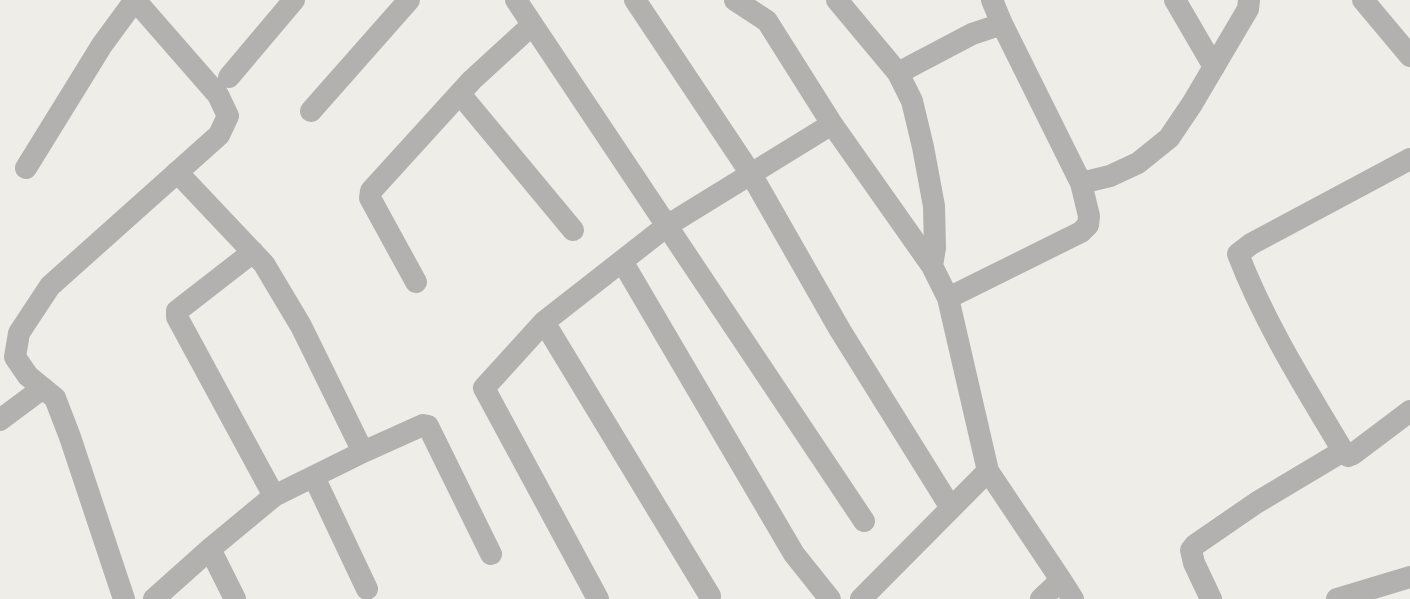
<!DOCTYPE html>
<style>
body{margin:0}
canvas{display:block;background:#eeede8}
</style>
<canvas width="1410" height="599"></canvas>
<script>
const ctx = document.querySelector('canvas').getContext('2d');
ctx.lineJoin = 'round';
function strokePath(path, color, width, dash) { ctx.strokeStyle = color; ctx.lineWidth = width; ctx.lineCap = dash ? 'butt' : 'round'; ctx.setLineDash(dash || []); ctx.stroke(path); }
const minor = new Path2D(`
 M 516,0 L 864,521
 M 635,0 L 751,174 L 840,330 L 951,508
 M 735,0 L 767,21 L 832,124 L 932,266 L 948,298 L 988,471 L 1061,580 L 1073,599
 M 837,0 L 898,73 L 972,34 L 1002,24
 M 1175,0 L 1214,67
 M 1363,0 L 1410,56
 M 898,73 L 912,101 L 923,147 L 934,206 L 935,248 L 932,266
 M 229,77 L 294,0
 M 460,94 L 573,230
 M 311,111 L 409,0
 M 1410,159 L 1251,244 L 1238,254 C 1265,324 1305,387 1343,451 L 1348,456 L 1353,454 L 1410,411
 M 26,168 L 102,45 L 135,0
 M 177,172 L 264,264 L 301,326 L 363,452
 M 1081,183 L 1110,176 L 1138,163 L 1169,138 L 1192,104 L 1248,9 L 1249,0
 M 253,252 L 177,311 L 177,317 L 274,496
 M 622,261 L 794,554 L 830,599
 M 416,282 L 370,198 L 371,191 L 472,80 L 532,25
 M 948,298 L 1081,232 L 1088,225 L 1089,216 L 1081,183 L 1002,24 L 992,0
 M 544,322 L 710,596
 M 0,420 L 43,388
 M 314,477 L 367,589
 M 210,549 L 235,599
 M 124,599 L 70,437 L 55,398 L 28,376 L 15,357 L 19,333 L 50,286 L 219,135 L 228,116 L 218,95 L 135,0
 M 154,599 L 210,549 L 274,496 L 363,452 L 423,425 L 428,426 L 491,554
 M 598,599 L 484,388 L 544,322 L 668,225 L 832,124
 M 861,599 L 988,471
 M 1041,599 L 1061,580
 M 1211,599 L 1194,563 L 1191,550 L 1195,545 L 1256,503 L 1343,451
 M 1337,599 L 1410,577`);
strokePath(minor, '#b2b1af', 22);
</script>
